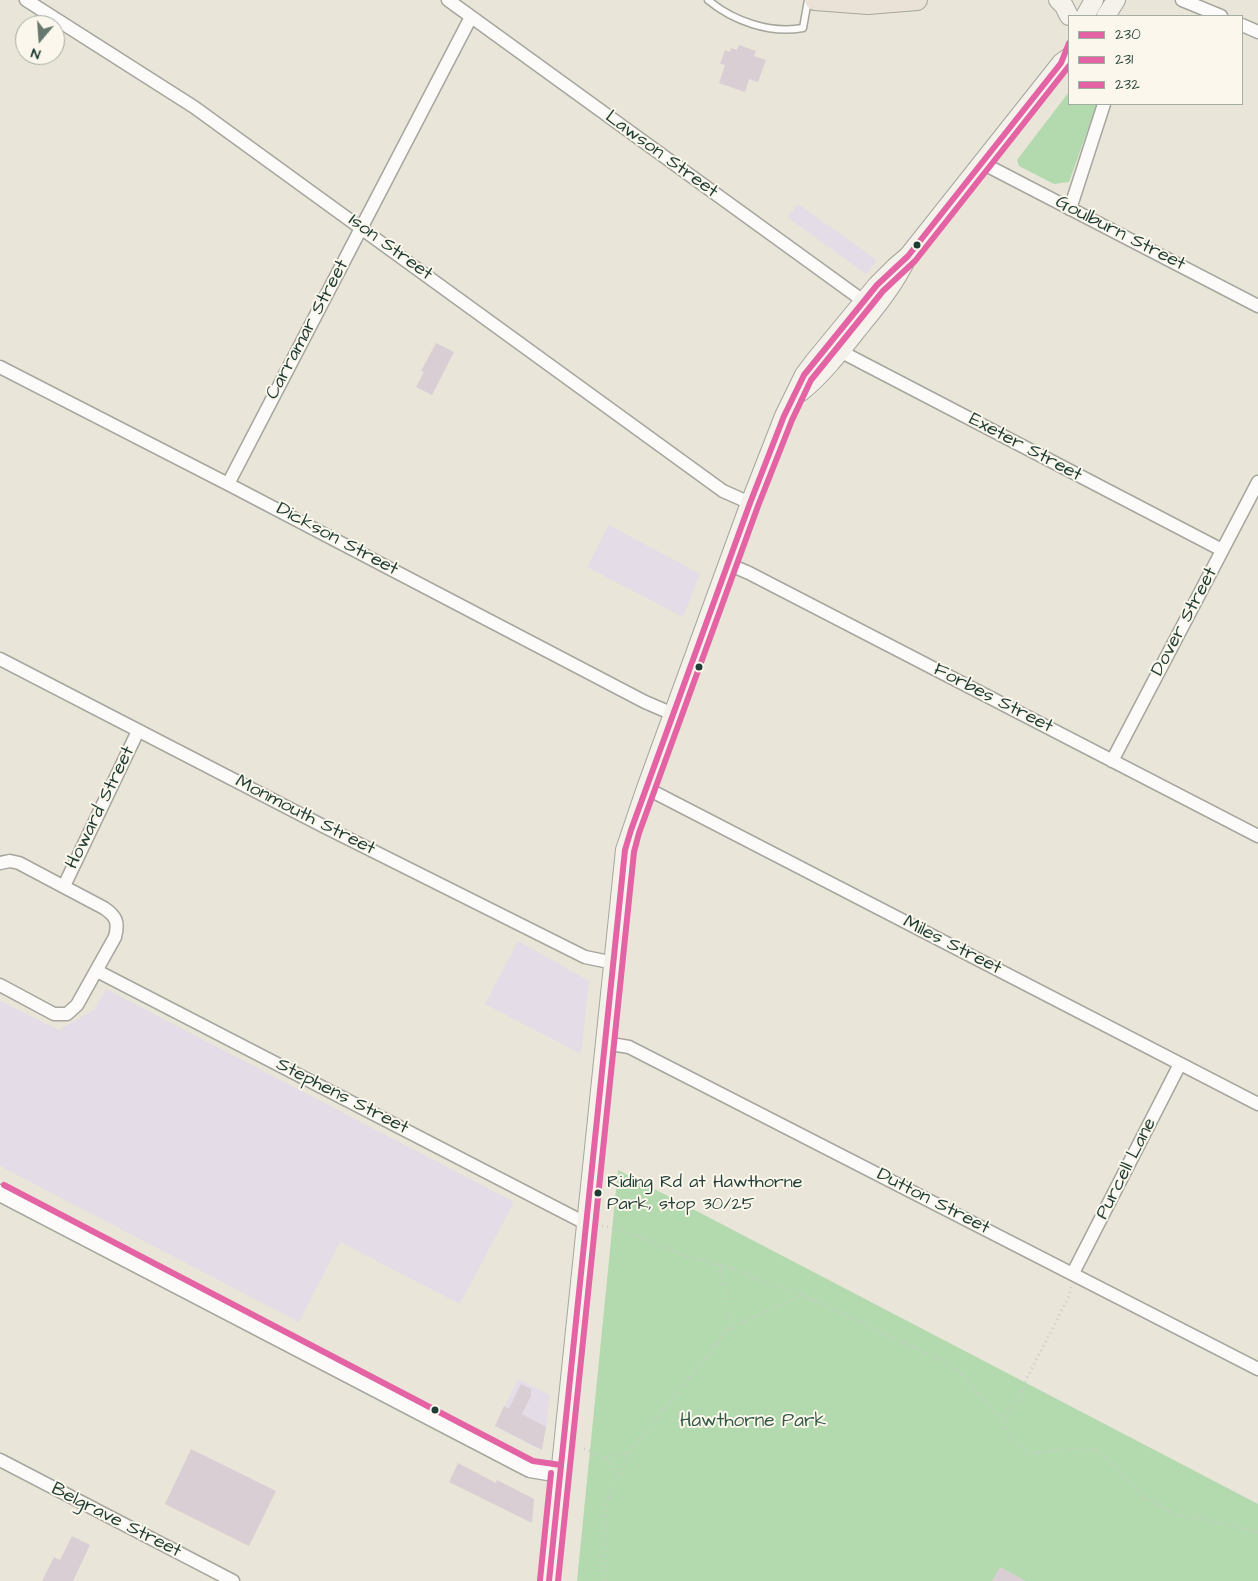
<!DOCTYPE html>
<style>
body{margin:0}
#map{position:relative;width:1258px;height:1581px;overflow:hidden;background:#e9e5d8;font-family:"Architects Daughter",sans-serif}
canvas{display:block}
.legend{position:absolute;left:1068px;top:15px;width:175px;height:90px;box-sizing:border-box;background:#fbf7ec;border:1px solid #a3ada2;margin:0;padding:6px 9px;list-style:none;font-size:15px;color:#1f3d34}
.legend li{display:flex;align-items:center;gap:10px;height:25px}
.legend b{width:25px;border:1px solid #a3ada2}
.north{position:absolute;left:15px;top:15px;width:50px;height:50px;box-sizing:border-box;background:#fbf7ec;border:1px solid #a3ada2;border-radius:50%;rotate:198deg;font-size:14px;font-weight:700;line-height:20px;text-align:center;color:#1f3d34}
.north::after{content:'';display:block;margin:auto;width:18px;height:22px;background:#66786d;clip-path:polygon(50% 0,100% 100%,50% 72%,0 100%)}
</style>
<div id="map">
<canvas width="1258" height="1581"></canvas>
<ul class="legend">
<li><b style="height:6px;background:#e463a4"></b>230</li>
<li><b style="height:6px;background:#e463a4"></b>231</li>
<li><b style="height:6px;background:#e463a4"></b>232</li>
</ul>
<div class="north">N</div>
</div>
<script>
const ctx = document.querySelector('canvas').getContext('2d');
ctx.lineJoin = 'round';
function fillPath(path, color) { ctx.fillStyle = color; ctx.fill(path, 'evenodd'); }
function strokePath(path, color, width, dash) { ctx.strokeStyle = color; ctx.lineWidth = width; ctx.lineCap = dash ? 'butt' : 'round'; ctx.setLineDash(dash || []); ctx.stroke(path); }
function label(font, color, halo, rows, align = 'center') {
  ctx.font = font + ' "Architects Daughter",sans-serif'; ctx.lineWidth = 4; ctx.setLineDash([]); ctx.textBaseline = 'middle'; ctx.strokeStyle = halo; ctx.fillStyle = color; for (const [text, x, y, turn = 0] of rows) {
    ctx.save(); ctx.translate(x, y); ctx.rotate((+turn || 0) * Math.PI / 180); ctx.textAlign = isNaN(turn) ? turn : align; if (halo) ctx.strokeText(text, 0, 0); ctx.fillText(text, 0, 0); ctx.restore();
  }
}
const built = new Path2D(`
 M 798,204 L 877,260 L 866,274 L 787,217 Z
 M 609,525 L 700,574 L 683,617 L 587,567 Z
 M 518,941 L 589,981 L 581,1054 L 485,1004 Z
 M 106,989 L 514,1202 L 460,1304 L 340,1242 L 299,1322 L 0,1166 L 0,1001 L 59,1030 L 95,1009 Z
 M 518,1379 L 550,1395 L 546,1427 L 537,1448 L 495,1426 Z`);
const green = new Path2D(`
 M 1069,92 L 1069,104 L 1097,104 L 1069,182 L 1054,184 L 1019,166 L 1017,160 Z
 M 618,1170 L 1258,1504 L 1258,1581 L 577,1581 Z`);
const building = new Path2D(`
 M 739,45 L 756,51 L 754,56 L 766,60 L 758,82 L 749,79 L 745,92 L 719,83 L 725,65 L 720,64 L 725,50 L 730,52 L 731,48 L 737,50 Z
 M 436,343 L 454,352 L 432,395 L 416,387 L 424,372 L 421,371 Z
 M 521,1384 L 531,1389 L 531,1396 L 522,1414 L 546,1427 L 542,1450 L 495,1426 L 504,1406 L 509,1409 Z
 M 191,1449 L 276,1491 L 249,1546 L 165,1504 Z
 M 458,1463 L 496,1483 L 497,1480 L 534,1499 L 532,1523 L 449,1482 Z
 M 72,1536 L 90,1545 L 73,1581 L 42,1581 L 54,1557 L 60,1560 Z
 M 1000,1567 L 1026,1581 L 992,1581 Z`);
const path = new Path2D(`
 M 602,1226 L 609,1227 L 655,1242 L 685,1256 L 719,1264 L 803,1295 L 945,1362 L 960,1373 L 1002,1420 L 1012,1439 L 1028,1454 L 1067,1449 L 1096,1449 L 1118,1470 L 1142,1496 L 1175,1515 L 1204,1519 L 1258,1532
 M 719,1264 C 725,1286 729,1306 728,1329
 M 1002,1420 L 1020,1398 L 1027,1378 L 1069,1296 L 1071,1286
 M 584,1449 L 606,1458
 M 619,1474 L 606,1458 L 629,1452
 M 605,1581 L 602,1562 L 606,1503 L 630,1452 L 728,1329 L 803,1295`);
const service = new Path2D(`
 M 708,0 C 733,21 770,34 803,28 L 808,0`);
const minor = new Path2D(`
 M 26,0 L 194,107 L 723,491 L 750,503
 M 448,0 L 869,305
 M 1182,0 L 1221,16
 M 1242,25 L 1258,32
 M 982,163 L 1258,306
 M 1070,209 L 1104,104
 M 834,348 L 1222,550
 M 0,367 L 228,484 L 645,702 L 673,714
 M 228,484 L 471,17
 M 728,564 L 749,573 L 1258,836
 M 0,659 L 325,827 L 585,957 L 614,963
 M 1112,761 L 1258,482
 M 646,788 L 1258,1104
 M 0,863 L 10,861 L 19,863 L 104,908 C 116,916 119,922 115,937 L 77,1005 L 67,1014 L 54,1014 L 0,985
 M 64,886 L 138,731
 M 97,971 L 587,1224
 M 605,1043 L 629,1047 L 1258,1369
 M 1073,1273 L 1180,1064
 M 0,1460 L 233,1581`);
const tertiary = new Path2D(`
 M 0,1193 L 530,1469 L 560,1474`);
const secondary = new Path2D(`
 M 1058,0 L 1064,6 L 1069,16
 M 1085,16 L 1094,0
 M 1106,16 L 1116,0
 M 801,392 C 823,374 840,352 858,329 C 877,306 895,284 908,256 L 1061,63 L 1069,57
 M 549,1581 L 625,850 L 646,788 L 750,503 L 784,416 L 804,375 L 816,359 L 877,285 L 895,267 L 908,256`);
const primary = new Path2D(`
 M 815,0 L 868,4 L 917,0`);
const bus1 = new Path2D(`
 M 549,1581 L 625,850 L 631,830 L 750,503 L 784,416 L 804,375 L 877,285 L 908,256 L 1061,63 L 1069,43`);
const bus2 = new Path2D(`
 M 558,1581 L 634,852 L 639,833 L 758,506 L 792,420 L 811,380 L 883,291 L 915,261 L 1069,66`);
const bus3 = new Path2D(`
 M 4,1185 L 533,1461 L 561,1465
 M 540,1580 L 551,1473`);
const markers = [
 [917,245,4.5,"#1f3d34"],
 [699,667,4.5,"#1f3d34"],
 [598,1193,4.5,"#1f3d34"],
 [435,1410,4.5,"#1f3d34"]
];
const busNames = [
 ["Riding Rd at Hawthorne",607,1183],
 ["Park, stop 30/25",607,1205]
];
const streetNames = [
 ["Lawson Street",661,155,36],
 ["Goulburn Street",1120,234,27],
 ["Ison Street",390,248,36],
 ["Carramar Street",308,330,-62],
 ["Exeter Street",1025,448,28],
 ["Dickson Street",337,540,28],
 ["Dover Street",1185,622,-62],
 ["Forbes Street",993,699,27],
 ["Howard Street",101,808,-64],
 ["Monmouth Street",305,816,27],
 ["Miles Street",952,946,27],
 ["Stephens Street",342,1097,27],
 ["Purcell Lane",1127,1169,-63],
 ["Dutton Street",933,1202,27],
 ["Belgrave Street",116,1521,27]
];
const parkNames = [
 ["Hawthorne Park",753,1422]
];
fillPath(built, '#e4dce7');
fillPath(green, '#b3d9ae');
fillPath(building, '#d9ced4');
strokePath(service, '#a5a69e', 9);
strokePath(minor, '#a5a69e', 15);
strokePath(tertiary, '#a5a69e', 19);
strokePath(secondary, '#a5a69e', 20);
strokePath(primary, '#a5a69e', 22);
strokePath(path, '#caccc8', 3, [1, 4]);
strokePath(service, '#fcfbf9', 6);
strokePath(minor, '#fcfbf9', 12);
strokePath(tertiary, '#fcfbf9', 16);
strokePath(secondary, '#f5f2ec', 18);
strokePath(primary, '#ebe2d7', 20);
strokePath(bus1, '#e463a4', 6);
strokePath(bus2, '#e463a4', 6);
strokePath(bus3, '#e463a4', 6);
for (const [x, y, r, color] of markers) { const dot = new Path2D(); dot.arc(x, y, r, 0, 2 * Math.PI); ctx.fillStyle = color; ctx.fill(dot); strokePath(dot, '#fbf7ec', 2); }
label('18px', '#1f3d34', '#fbf7ec', busNames, 'left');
label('19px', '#1f3d34', '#fbf7ec', streetNames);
label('19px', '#345a46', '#fbf7ec', parkNames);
</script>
